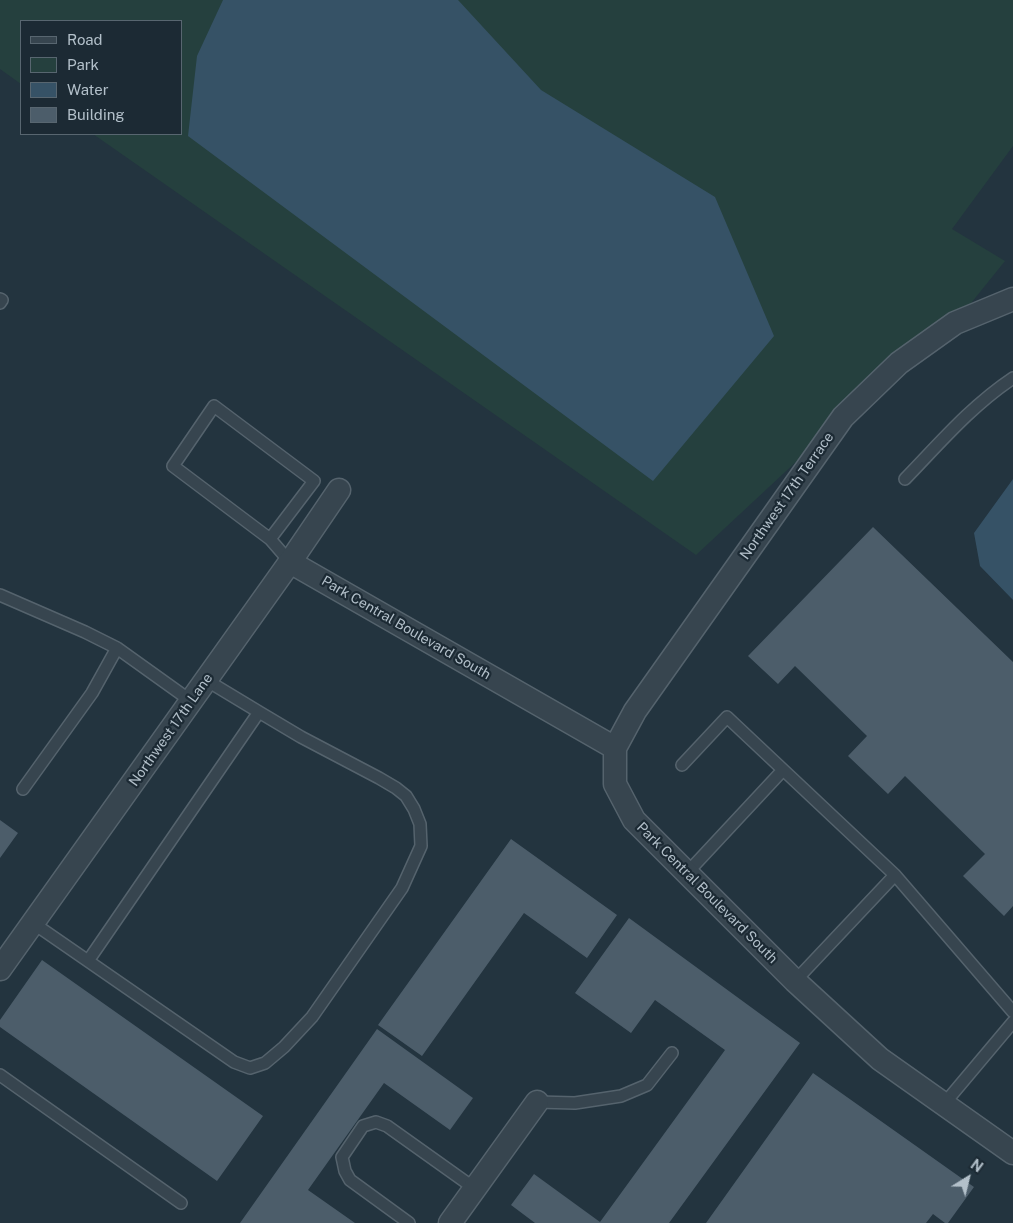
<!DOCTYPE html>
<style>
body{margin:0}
#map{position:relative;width:1013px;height:1223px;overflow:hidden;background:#23343f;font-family:"Public Sans",sans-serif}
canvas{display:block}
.legend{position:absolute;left:20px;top:20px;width:162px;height:115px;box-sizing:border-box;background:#1c2a34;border:1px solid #586670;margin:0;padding:6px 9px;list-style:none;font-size:15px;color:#b3c0ca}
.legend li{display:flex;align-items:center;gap:10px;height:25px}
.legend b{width:25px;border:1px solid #586670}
.north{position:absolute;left:943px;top:1153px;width:50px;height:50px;-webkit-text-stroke:4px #1c2a34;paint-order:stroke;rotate:36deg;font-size:14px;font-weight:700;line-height:20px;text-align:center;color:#b3c0ca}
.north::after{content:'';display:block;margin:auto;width:18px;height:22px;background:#b3c0ca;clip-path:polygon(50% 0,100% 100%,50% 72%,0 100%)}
</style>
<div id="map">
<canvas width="1013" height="1223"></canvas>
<ul class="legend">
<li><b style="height:6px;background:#37454f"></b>Road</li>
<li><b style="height:14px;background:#25403e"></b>Park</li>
<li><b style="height:14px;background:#365266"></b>Water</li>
<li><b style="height:14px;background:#4c5d6a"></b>Building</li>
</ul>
<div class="north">N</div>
</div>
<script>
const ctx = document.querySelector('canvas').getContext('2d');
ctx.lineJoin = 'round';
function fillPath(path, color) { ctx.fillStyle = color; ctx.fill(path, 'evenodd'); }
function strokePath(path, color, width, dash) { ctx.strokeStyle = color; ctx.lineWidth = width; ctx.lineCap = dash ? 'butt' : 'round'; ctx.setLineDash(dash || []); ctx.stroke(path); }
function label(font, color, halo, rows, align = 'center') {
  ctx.font = font + ' "Public Sans",sans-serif'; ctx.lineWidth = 4.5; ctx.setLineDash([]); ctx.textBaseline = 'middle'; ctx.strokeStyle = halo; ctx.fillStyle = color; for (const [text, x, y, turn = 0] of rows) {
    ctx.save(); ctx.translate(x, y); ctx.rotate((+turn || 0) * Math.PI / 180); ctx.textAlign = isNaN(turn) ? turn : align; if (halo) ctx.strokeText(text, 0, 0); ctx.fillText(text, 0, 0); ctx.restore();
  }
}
const green = new Path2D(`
 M 0,0 L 1013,0 L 1013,146 L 952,229 L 1005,261 L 955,323 L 843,418 L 696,555 L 93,134 L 181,134 L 181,21 L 21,21 L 21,84 L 0,69 Z`);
const water = new Path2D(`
 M 223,0 L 458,0 L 541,90 L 715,197 L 774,336 L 653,481 L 188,136 L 197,56 Z
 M 1013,479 L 1013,600 L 980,566 L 974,533 Z`);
const building = new Path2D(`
 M 873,527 L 1013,662 L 1013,906 L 1004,916 L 963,876 L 985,854 L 905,776 L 888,794 L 848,756 L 867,736 L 795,666 L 778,684 L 748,656 Z
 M 0,820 L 18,833 L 0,858 Z
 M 511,839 L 617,915 L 587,958 L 524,913 L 422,1056 L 378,1025 Z
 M 629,918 L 800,1043 L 669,1223 L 535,1223 L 511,1205 L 534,1174 L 600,1222 L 725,1050 L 655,1000 L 631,1033 L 575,993 Z
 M 42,960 L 263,1116 L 217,1181 L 0,1027 L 0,1020 Z
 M 377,1029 L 473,1098 L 450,1130 L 384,1083 L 308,1190 L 355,1223 L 240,1223 Z
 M 813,1073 L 974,1187 L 948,1223 L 945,1223 L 933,1214 L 926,1223 L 706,1223 Z`);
const service = new Path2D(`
 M 0,299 L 2,300 L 0,303
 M 905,479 C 939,444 971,406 1013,378
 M 270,539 L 314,481 L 214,406 L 173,466 L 270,539 L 290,562
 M 0,595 L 85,632 L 117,648
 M 682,765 L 727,717 L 895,875 L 795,981
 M 23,789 L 92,693 L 117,648 L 191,701
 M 687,873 L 783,770
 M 895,875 L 1013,1012
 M 33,923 L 88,961 L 259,712 L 206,680
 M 88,961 L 234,1062 L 250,1068 L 265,1063 L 284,1047 L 312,1017 L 402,888 L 421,846 L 420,824 L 414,809 L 406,796 L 396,788 L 379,778 L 301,737 L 259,712
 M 0,1075 L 181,1203
 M 537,1102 L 575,1103 L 621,1096 L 647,1085 L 672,1053
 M 944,1104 L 1013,1022
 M 409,1223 L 350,1180 L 345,1171 L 342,1157 L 363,1126 L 376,1122 L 387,1126 L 474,1188`);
const minor = new Path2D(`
 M 290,562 L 615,748 L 615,784 L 634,820 L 795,981 L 880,1059 L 1013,1153
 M 615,748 L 635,711 L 843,417 L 899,363 L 955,323 L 1013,299
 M 0,969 L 290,562 L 339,490
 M 450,1223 L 537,1102`);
const streetNames = [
 ["Northwest 17th Terrace",787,496,-55],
 ["Park Central Boulevard South",406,628,30],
 ["Northwest 17th Lane",171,730,-55],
 ["Park Central Boulevard South",707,893,45]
];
fillPath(green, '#25403e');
fillPath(water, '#365266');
fillPath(building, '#4c5d6a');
strokePath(service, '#55636d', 14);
strokePath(minor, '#55636d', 25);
strokePath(service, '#37454f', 11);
strokePath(minor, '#37454f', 22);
label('14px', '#b3c0ca', '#1c2a34', streetNames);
</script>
